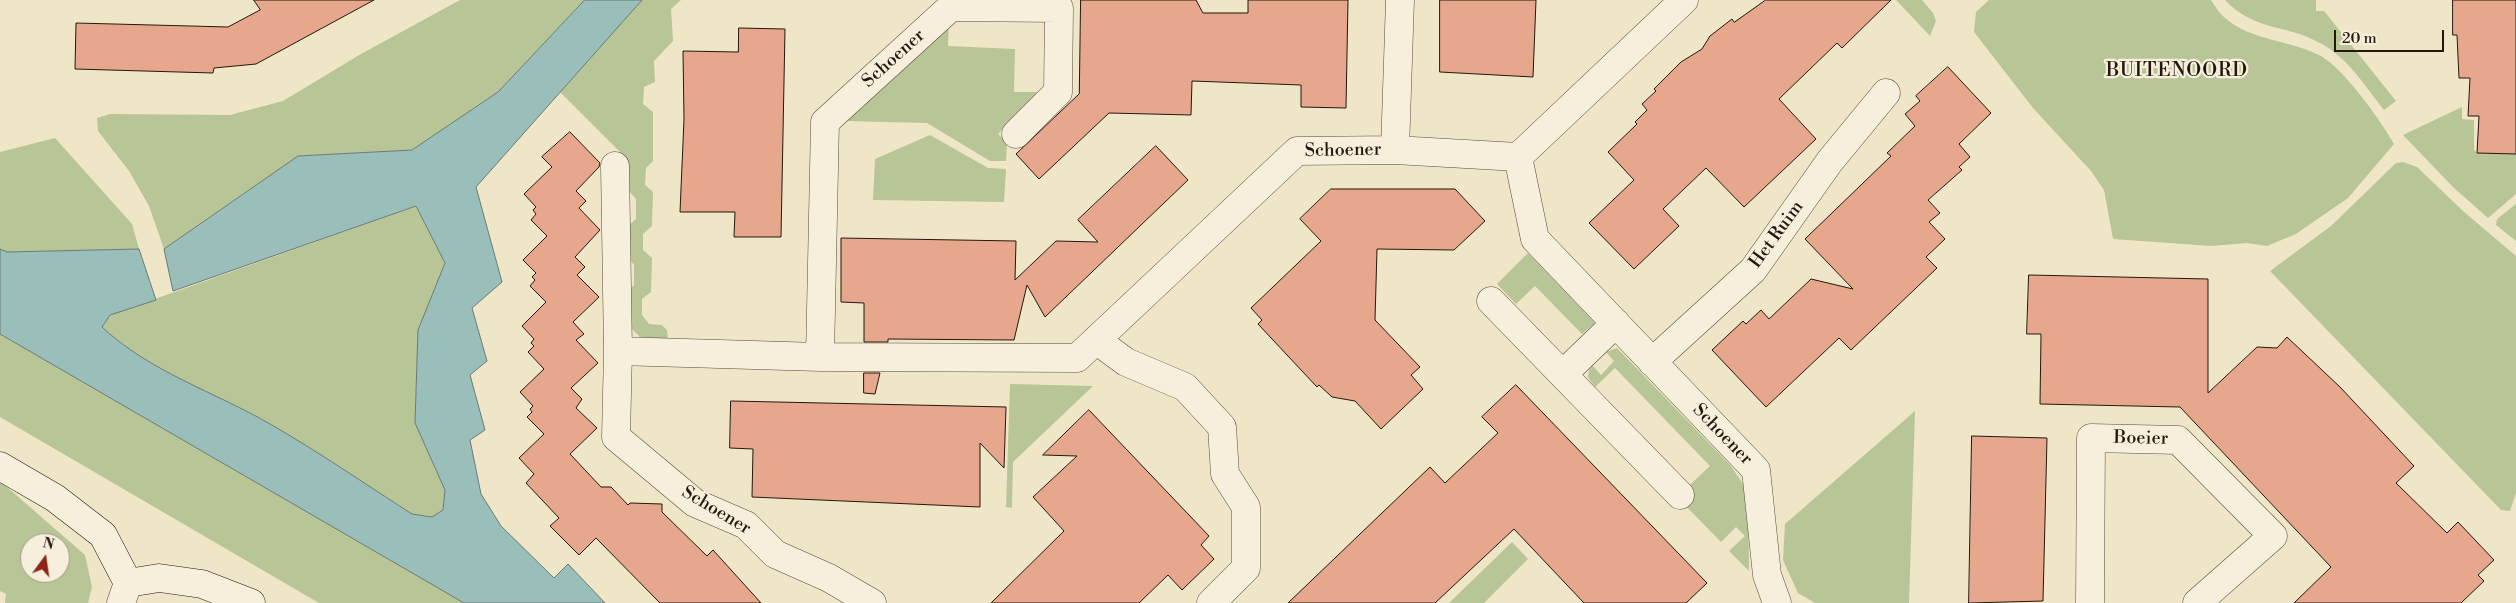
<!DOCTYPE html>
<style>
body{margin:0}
#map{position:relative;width:2516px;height:603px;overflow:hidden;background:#efe6c7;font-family:"Libre Bodoni",serif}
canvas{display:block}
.north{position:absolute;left:20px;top:533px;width:50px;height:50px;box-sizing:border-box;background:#f5efdb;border:1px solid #a19989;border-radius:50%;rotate:14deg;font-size:14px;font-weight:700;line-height:20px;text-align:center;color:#23170f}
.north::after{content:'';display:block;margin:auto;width:18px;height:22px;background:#8f2418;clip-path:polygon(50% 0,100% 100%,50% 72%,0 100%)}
.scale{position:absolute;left:2334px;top:30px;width:110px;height:22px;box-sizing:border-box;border:2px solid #23170f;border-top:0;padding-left:6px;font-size:15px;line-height:18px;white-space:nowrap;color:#23170f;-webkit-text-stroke:4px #f5efdb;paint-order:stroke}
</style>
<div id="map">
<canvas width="2516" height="603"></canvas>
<div class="north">N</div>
<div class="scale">20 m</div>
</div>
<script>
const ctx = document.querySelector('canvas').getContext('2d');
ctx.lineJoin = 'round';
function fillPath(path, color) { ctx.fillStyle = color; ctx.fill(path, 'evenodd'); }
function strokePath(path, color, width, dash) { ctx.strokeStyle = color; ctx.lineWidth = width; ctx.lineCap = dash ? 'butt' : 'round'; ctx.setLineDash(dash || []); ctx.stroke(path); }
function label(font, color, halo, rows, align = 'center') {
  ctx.font = font + ' "Libre Bodoni",serif'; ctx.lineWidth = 4.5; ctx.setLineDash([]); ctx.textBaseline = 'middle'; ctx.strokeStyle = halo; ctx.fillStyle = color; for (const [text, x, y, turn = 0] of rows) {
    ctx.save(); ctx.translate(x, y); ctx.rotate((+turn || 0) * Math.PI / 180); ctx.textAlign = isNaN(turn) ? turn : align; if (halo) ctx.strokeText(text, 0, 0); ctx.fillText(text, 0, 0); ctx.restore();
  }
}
const green = new Path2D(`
 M 460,0 L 585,0 L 498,92 L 412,150 L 298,156 L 164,249 L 149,206 L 129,171 L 98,131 L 97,118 L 110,114 L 230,115 L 283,101 L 361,54 Z
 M 642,0 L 681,0 L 671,9 L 673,41 L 654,61 L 655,82 L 644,87 L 643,104 L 653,112 L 653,161 L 646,168 L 645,185 L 653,192 L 652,226 L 643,234 L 643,250 L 652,258 L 651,292 L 642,299 L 642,315 L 649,324 L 662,325 L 667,330 L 668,340 L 641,338 L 628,325 L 627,292 L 634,285 L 634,265 L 630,260 L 629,225 L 636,219 L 636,199 L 628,190 L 628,160 L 560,92 Z
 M 1896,0 L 1922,0 L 1933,13 L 1936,21 L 1930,36 Z
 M 1989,0 L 2211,0 C 2215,6 2219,13 2225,18 C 2251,41 2291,40 2321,56 C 2344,69 2381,121 2394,144 L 2348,198 L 2296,234 L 2267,246 L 2247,243 L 2211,246 L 2113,239 L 2104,190 L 2091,171 L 2033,108 L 1974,32 L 1976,12 Z
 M 2225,0 L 2316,0 L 2316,11 L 2324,11 L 2396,101 L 2384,110 C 2365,86 2347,56 2318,42 C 2285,24 2254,31 2225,0 Z
 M 949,21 L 948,46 L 1015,49 L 1014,92 L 1041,92 L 998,134 L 1007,142 L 1006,161 L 990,161 L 927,123 L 845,121 Z
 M 2462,107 L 2462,119 L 2474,120 L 2474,150 L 2477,153 L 2516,154 L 2516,194 L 2488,218 L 2453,187 L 2403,135 Z
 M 930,135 L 988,168 L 1006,169 L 1004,202 L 873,200 L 875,159 Z
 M 55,138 L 132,224 L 139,249 L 7,252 L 0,249 L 0,152 Z
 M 2403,162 L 2417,167 L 2463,211 L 2516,256 L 2516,493 L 2510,511 L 2501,510 L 2270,271 L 2331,226 L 2396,163 Z
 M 2516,204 L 2516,241 L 2496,225 L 2497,219 Z
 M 416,206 L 445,263 L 418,330 L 415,423 L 445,490 L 443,510 L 432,517 L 412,514 C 365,484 319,452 270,424 C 214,392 150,372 102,327 L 110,315 Z
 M 1528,253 L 1595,323 L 1582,334 L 1535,286 L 1516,304 L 1497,284 Z
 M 0,334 L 464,603 L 319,603 L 0,417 Z
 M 1617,348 L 1731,466 L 1743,484 L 1748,500 L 1749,571 L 1729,551 L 1745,536 L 1736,527 L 1721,542 L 1677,497 L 1710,466 L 1615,368 L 1595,387 L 1588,377 L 1589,370 L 1592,365 L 1601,375 L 1614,361 L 1606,352 Z
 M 1010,384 L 1093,386 L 1013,462 L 1012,508 L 1006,507 Z
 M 1915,411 L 1909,603 L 1815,603 L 1798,593 L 1783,560 L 1785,524 Z
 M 0,481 L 85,555 L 92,587 L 88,603 L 5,603 L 6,594 L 0,591 ZM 30,543 L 60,543 L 60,573 L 30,573 Z
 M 1512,542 L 1528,559 L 1484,603 L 1449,603 Z`);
const water = new Path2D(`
 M 585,0 L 642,0 L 476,187 L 502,282 L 472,308 L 487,361 L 470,375 L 485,430 L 470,440 L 481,494 L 501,526 L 554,578 L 568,564 L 605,603 L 464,603 L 0,334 L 0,249 L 7,252 L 139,249 L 156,300 L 110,315 L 102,327 C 150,372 215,392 270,424 C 319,452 365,484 412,514 L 432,517 L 443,510 L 445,490 L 415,423 L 418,330 L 445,263 L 416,206 L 173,291 L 164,249 L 298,156 L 412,150 L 498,92 Z`);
const building = new Path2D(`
 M 254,0 L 374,0 L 256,64 L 214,68 L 213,73 L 75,69 L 76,23 L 228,27 L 260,10 Z
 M 1081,0 L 1196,0 L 1203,13 L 1248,13 L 1248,0 L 1348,0 L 1346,108 L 1301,107 L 1301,85 L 1192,81 L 1191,115 L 1109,113 L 1039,179 L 1016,154 L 1079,94 Z
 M 1440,0 L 1536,0 L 1533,77 L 1440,72 Z
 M 1766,0 L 1891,0 L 1842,48 L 1837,43 L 1779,99 L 1816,139 L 1744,207 L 1706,168 L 1663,209 L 1679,226 L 1634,269 L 1589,223 L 1634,180 L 1608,152 L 1637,124 L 1635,122 L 1647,110 L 1642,104 L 1656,91 L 1654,89 L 1681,62 L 1702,49 L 1710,36 L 1732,19 L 1734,22 Z
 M 2453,0 L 2516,0 L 2516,154 L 2477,153 L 2479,116 L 2468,116 L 2470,78 L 2459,78 L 2457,35 L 2453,35 Z
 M 739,28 L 785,29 L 781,237 L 734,237 L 735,212 L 680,212 L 684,119 L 683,51 L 738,52 Z
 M 1948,67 L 1991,113 L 1959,144 L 1970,157 L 1959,167 L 1962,170 L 1928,200 L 1940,213 L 1929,222 L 1945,239 L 1926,257 L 1937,268 L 1851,350 L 1839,338 L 1766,407 L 1712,350 L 1743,321 L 1746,324 L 1761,310 L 1769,319 L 1811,279 L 1853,289 L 1805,239 L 1891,156 L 1887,153 L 1915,126 L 1905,114 L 1920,101 L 1916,96 Z
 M 570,132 L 600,163 L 599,167 L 576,191 L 586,201 L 579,208 L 600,230 L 575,257 L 585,267 L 577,275 L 599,297 L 573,322 L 584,334 L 576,340 L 598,363 L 571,388 L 582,399 L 576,408 L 597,428 L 570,454 L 601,487 L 611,487 L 628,505 L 630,503 L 662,504 L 662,512 L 707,556 L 713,550 L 761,603 L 660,603 L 596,538 L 579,555 L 550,526 L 559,518 L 526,483 L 534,474 L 519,458 L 544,434 L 527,417 L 532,412 L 530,409 L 533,406 L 520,392 L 544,369 L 528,352 L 534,346 L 531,343 L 534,339 L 522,326 L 546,302 L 530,286 L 535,280 L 532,277 L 536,273 L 523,260 L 547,236 L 531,220 L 536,214 L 533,210 L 536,207 L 524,194 L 552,167 L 542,157 Z
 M 1156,146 L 1188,180 L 1045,317 L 1027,285 L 1014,340 L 888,339 L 888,342 L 864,342 L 864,303 L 841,302 L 841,238 L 1016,241 L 1015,280 L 1056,241 L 1098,242 L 1078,220 Z
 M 1331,189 L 1455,189 L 1485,221 L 1454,250 L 1377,249 L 1375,320 L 1420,367 L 1411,375 L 1423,389 L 1381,429 L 1355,401 L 1332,397 L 1319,385 L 1317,387 L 1258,324 L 1262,320 L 1251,308 L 1321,241 L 1300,219 Z
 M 2029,275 L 2208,279 L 2208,393 L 2257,347 L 2277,348 L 2287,337 L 2340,387 L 2414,466 L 2396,483 L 2447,533 L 2458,522 L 2494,560 L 2478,575 L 2484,581 L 2461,603 L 2294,603 L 2331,567 L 2180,407 L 2040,404 L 2041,334 L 2027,334 Z
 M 864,373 L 880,373 L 875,394 L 864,393 Z
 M 1516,385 L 1707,583 L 1686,603 L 1584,603 L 1514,529 L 1435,603 L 1288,603 L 1430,467 L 1445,483 L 1498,433 L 1482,417 Z
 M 731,401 L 1006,407 L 1004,468 L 980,443 L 980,507 L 752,497 L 753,449 L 730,448 Z
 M 1089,410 L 1209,536 L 1201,545 L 1214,559 L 1182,590 L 1168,575 L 1139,603 L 991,603 L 1064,531 L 1033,497 L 1077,456 L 1043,455 Z
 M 1972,436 L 2047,438 L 2043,601 L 1969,603 Z`);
const street = new Path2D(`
 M 1395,150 L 1400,0
 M 1518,157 L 1684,0
 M 615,166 L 618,351 L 616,437 L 695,503 L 746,525 L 775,554 L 829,578 L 872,603
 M 1491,301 L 1680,495
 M 1096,340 L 1126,362 L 1185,387 L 1222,427 L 1225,474 L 1246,507 L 1246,568 L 1211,603
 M 618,351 L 820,357 L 1077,358 L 1297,151 L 1395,150 L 1518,157 L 1535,239 L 1756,470 L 1767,575 L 1777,603
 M 820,357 L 825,122 L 951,7 L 1059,8 L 1058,92 L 1016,134
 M 1652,362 L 1753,270 L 1830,161 L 1886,93
 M 1563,374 L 1616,323
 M 121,603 L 128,583
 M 2090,603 L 2091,438 L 2178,440 L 2273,536 L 2197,603`);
const secondary = new Path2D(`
 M 0,466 L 55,498 L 103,535 L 128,583 L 159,578 L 202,584 L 251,603`);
const streetNames = [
 ["Schoener",894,59,-42],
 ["Schoener",1343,151,-1],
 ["Het Ruim",1777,235,-54],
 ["Schoener",1722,435,46],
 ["Boeier",2141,439,1],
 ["Schoener",716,511,31]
];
const neighbourhoodNames = [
 ["BUITENOORD",2177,71]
];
fillPath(green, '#b8c596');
fillPath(water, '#9abeba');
strokePath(water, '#6a7b76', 1);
fillPath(building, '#e7a78d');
strokePath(building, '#23170f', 1);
strokePath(street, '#564b3d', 29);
strokePath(secondary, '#23170f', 29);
strokePath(street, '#f5efdb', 28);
strokePath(secondary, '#f5efdb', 28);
label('18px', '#23170f', '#f5efdb', streetNames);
ctx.letterSpacing = '1px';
label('19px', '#23170f', '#f5efdb', neighbourhoodNames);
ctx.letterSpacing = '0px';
</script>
